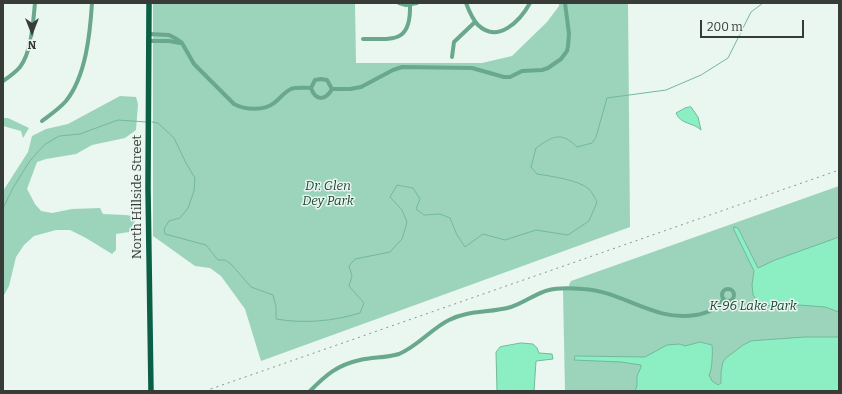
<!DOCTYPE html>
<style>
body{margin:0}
#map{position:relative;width:842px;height:394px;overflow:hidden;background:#eaf6f0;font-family:Bitter,serif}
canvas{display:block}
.frame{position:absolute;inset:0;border:4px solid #373c39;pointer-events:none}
.north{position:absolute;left:12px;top:12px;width:40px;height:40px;-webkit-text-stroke:3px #eaf6f0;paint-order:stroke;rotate:180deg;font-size:11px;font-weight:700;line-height:16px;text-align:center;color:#373c39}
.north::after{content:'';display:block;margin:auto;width:14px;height:18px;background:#373c39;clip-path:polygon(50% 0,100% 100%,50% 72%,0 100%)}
.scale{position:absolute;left:700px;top:20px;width:104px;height:18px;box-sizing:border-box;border:2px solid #373c39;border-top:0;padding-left:5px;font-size:12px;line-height:14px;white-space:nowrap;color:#373c39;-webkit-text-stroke:3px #eaf6f0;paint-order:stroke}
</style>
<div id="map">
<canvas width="842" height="394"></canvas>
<div class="frame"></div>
<div class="north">N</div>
<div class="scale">200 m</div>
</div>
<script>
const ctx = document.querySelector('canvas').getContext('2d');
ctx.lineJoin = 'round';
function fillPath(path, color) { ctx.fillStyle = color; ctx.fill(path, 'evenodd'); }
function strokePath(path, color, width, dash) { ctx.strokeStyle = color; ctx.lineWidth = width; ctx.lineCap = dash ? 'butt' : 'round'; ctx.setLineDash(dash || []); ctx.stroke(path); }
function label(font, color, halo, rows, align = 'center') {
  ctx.font = font + ' Bitter,serif'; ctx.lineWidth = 3; ctx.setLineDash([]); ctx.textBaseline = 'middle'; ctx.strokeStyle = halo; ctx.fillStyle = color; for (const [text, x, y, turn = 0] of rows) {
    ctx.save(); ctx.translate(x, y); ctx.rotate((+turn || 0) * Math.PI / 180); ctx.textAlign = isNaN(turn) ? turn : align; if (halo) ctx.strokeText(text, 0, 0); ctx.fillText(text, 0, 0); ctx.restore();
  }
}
const green = new Path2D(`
 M 153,3 L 355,3 L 356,63 L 482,63 L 512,56 L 547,22 L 559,6 L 559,3 L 628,3 L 630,227 L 261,361 L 245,309 L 221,276 L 210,268 L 195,266 L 153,236 Z
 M 120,96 L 136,97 L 138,104 L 136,130 L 125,138 L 92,145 L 76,154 L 46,159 L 37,162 L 27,189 L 35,204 L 41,211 L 52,213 L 72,209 L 100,208 L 103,214 L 126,215 L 137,217 L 129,232 L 116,234 L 116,250 L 112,254 L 86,238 L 70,230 L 56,230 L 34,236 L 24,245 L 16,257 L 9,286 L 3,297 L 3,191 L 28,152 L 32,136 L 46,129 L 68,124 Z
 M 3,118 L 8,118 L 29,128 L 23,138 L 21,131 L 3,126 Z
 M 839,186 L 839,391 L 565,391 L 563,290 L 569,290 L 569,285 L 571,281 Z`);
const water = new Path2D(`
 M 691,107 L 698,117 L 701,130 C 693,122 681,125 676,113 L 685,108 Z
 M 734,227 L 738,228 L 758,268 L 775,260 L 839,237 L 839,312 L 825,307 L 799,305 L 771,306 L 762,304 L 756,299 L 753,295 L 752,285 L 754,271 L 734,230 Z
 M 805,337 L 839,337 L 839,391 L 635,391 L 637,386 L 637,376 L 641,367 L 641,365 L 621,362 L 574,360 L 575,358 L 574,357 L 575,356 L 645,357 L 667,345 L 680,344 L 685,346 L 700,342 L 712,345 C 713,350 712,372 709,375 L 712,381 L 718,385 L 721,383 L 721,372 L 723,362 L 726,358 L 743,345 L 751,341 Z
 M 521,343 L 533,344 L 537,348 L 539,353 L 552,354 L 553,359 L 536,361 L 534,391 L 497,391 L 496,352 L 500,347 Z`);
const stream = new Path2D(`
 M 152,122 L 158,123 L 174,138 L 186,163 L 195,178 L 194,191 L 188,208 L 180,218 L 169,221 L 164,229 L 165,234 L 206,245 L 218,260 L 225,260 L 231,264 L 251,287 L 273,295 L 276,307 L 276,319 C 304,324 334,321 360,313 L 364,303 L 349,286 L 352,276 L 349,266 L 355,259 L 390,252 L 402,239 L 407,222 L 402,210 L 390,197 L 397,185 L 413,188 L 420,199 L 416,209 L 424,215 L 440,214 L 450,218 L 457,235 L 465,247 L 483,234 L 505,240 L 536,230 L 568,235 L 589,221 L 597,202 C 595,198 592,192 589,189 C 579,180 550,176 537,174 L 531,167 L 536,148 C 553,136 561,131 577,147 L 592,143 L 596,137 L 607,98 L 666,90 L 701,75 L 728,58 L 751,12 L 763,3
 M 3,208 L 13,188 L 29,162 L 44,145 L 59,136 L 80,134 L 118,120 L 146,122`);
const minor = new Path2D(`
 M 399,3 L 406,5 L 417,3
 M 466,3 C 469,11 472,19 478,25 C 498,44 520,21 530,3
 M 149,34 L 169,35 L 175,38 L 182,43 L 194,64 L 234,104 C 245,110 264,111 274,103 C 280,99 284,92 291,89 C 297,87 304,88 311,88
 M 363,39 C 394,39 411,43 410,5
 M 149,41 L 169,41 L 180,43
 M 452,57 L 454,42 L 475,22
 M 3,81 C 9,77 15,73 20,67 C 32,51 33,22 35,3
 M 311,88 C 316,102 326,100 332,89
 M 311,88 L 315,80 L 321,79 L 327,80 L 332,89
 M 332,89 L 350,89 L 361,87 L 393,70 L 402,67 L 472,68 L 504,77 L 510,77 L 522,71 L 542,70 L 548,68 L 561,59 L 567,51 L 568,46 L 569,34 L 565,3
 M 42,121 C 50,115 59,109 66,101 C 86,76 90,34 92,3
 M722 295a6 6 0 1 1 12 0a6 6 0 1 1-12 0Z
 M 310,391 C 326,375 337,365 360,360 C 373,357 386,358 399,354 C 418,346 431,329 449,320 C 468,310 490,313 511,307 C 524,303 536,293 549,290 C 560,287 572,288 583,289 C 623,291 653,322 696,315 C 708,313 716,309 724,299`);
const major = new Path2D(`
 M 149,3 L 148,188 L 151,391`);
const rail = new Path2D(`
 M 205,391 L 839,170`);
const parkNames = [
 ["Dr. Glen",328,186],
 ["Dey Park",328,201],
 ["K-96 Lake Park",753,306]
];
const streetNames = [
 ["North Hillside Street",137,197,-90]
];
fillPath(green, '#9bd4ba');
fillPath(water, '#8befc3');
strokePath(water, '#72b99a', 1);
strokePath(stream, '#72b99a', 1);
strokePath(minor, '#69a88c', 4);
strokePath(major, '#0a5f44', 5.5);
strokePath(rail, '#8a928e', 1, [2, 4]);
label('italic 13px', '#1c4735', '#eaf6f0', parkNames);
label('13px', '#373c39', '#eaf6f0', streetNames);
</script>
